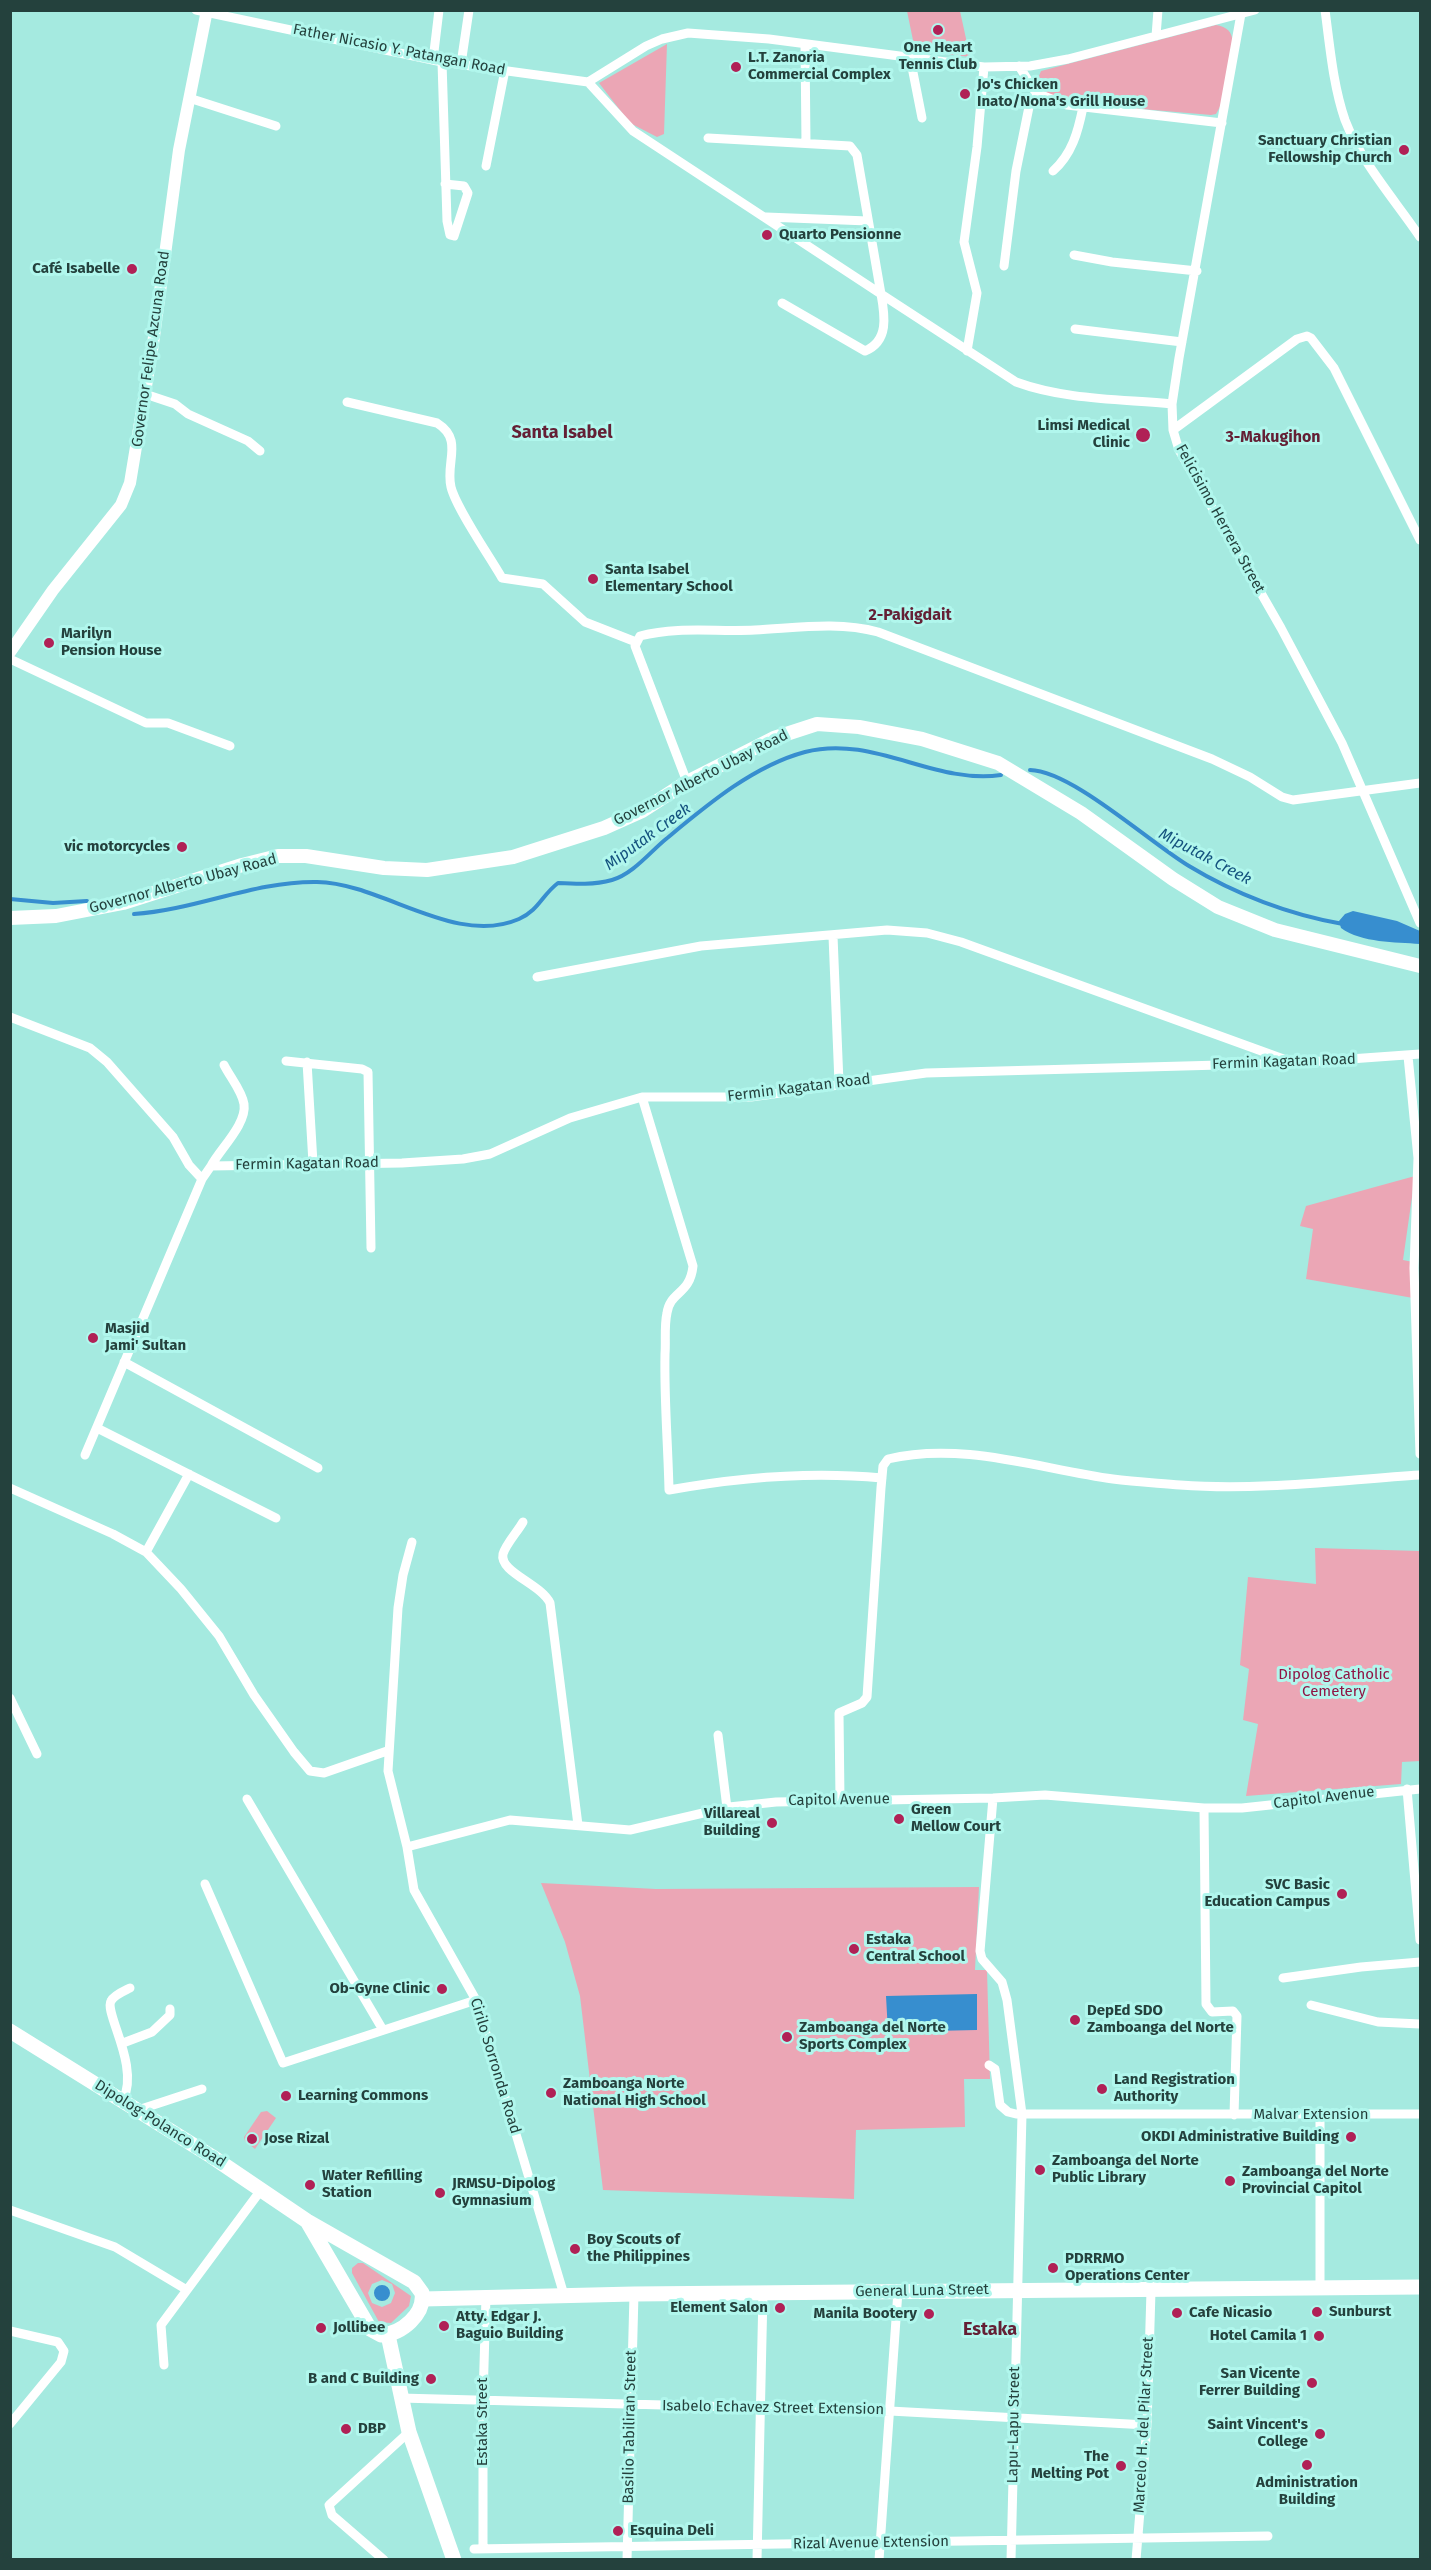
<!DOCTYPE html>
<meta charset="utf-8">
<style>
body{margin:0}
#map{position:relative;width:1431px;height:2570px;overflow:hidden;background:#a5eae0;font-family:"Fira Sans",sans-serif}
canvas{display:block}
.frame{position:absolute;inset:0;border:12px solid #24413d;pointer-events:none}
</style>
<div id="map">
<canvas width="1431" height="2570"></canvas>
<div class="frame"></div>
</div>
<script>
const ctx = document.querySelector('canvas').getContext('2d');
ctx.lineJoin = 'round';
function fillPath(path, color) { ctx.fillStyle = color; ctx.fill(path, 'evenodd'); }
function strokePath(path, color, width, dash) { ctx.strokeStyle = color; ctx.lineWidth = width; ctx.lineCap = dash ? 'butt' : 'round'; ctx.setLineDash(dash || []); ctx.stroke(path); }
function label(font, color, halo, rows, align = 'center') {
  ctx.font = font + ' "Fira Sans",sans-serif'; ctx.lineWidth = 6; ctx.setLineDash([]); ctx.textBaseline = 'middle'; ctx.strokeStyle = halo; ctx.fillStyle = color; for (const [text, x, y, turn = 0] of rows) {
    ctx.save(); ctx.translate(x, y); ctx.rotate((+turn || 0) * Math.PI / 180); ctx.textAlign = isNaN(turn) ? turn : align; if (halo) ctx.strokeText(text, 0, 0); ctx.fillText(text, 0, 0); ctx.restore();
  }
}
const green = new Path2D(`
 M 907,11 L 960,11 L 970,57 L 915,50 Z
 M 1216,25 C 1227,27 1232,31 1233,43 L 1222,103 L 1216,114 L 1211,115 L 1084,104 L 1059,99 L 1041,91 L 1036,83 L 1041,71 Z
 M 667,44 L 664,134 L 657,137 L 630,123 L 599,83 Z
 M 1415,1176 L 1403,1260 L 1413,1262 L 1413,1298 L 1306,1279 L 1313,1229 L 1300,1226 L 1306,1206 Z
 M 1315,1548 L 1420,1551 L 1420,1761 L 1402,1762 L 1401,1784 L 1246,1796 L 1258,1724 L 1243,1720 L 1249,1669 L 1240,1665 L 1248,1577 L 1316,1584 Z
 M 541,1883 L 656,1889 L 979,1887 L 975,1970 L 987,1970 L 990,2079 L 964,2079 L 965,2127 L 856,2130 L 854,2199 L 603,2190 L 580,1996 L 565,1942 Z
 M 267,2111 L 276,2118 L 255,2149 L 245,2141 L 244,2137 L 261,2112 Z
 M 358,2263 L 363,2263 L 411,2296 L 409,2306 L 391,2323 L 379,2322 L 352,2273 L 352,2268 ZM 382,2280 L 392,2284 L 395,2293 L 391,2303 L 382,2307 L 372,2303 L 368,2293 L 372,2284 Z`);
const water = new Path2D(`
 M 1353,911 L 1397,921 L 1420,931 L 1420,944 C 1395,942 1362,943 1341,928 L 1339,921 L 1345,914 Z
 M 977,1994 L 977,2030 L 888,2032 L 886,1996 Z
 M374 2293a8 8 0 1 1 16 0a8 8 0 1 1-16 0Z`);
const stream = new Path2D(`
 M 1030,770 C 1072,771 1149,842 1189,866 C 1235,894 1290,915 1343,924
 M 10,899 L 53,903 L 87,901
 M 134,914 C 196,910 254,881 317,882 C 382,883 455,947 519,919 C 539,910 542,895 558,883 C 576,884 594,885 612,880 C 633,874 650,852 666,839 C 707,805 753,766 805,752 C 873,734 934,785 1001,775`);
const minor = new Path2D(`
 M 196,10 L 442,62 L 588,82 L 646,46 L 662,39 L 688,33 L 769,39 L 984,67 L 1030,66 L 1068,59 L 1255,10
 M 1325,10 C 1330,47 1333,85 1345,120 C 1361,162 1395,200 1420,237
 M 1241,14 L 1179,358 L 1172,404 L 1173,430 L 1179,450 L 1281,628 L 1342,743 L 1420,923
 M 1156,36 L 1158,10
 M 805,44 L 806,143
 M 910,57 L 922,118
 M 433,60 L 439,10
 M 442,62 L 447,221 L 450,235 L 454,236 L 468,193 L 464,186 L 445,184
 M 461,64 L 469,10
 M 1019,66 L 1036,93 L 1067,105 L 1222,123
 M 588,82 L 633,131 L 881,294 C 885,316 889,341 865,351 L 782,303
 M 189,98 L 276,126
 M 708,138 L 850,146 L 857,155 L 881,294 L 1016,382 C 1065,400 1121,399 1172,404
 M 486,166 L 505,70
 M 1053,171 C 1072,154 1078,132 1083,107
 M 766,217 L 868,221
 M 1074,255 L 1112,262 L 1197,271
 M 1004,266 L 1016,171 L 1029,107 L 1036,93
 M 1075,329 L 1182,342
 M 967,351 L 977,293 L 964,242 L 977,147 L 984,67
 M 145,394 L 175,404 L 188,414 L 248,441 L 260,451
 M 347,402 L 437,423 C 464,440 445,462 451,487 C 456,508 490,557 502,578 L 543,584 L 585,622 L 636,642
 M 1173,430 L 1297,339 L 1307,336 L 1311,338 L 1334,368 L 1420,540
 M 10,659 L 146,723 L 168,723 L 230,746
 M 687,782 L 635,646 L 640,636 C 679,626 715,632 755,630 C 796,628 838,621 878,632 L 1212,759 L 1250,777 L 1282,797 L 1293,800 L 1420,783
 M 833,936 L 839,1083
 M 537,977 L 701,946 L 887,930 L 927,933 L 961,942 L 1289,1061
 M 10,1017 L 90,1048 L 107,1062 L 173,1137 L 189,1165 L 202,1179
 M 1408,1056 L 1418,1158 L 1414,1268 L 1420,1454
 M 286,1061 L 362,1069 L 368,1072 L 371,1248
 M 307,1062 L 313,1163
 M 642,1097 L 693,1266 C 690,1295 670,1291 667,1313 C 664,1326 666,1341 665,1354 C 664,1399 668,1445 669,1490 C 740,1477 810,1471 882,1478
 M 211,1166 C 220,1149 247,1124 244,1104 C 242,1091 230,1077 224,1065
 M 124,1362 L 318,1468
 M 97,1428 L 276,1518
 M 85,1455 L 202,1179 L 211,1166 L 402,1163 L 463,1159 L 490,1154 L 570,1118 L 642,1097 L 751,1097 L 926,1073 L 1294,1063 L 1420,1054
 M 10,1488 L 113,1534 L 146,1552 L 181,1589 L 219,1636 L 254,1695 L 294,1752 L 310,1771 L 324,1773 L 387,1751
 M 523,1522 C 518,1531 506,1544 503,1554 C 499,1572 541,1584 550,1603 L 578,1825
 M 412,1542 L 403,1575 L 398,1608 L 388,1771 L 407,1847 L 414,1890 L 476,2000 L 564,2295
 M 146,1552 L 189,1474
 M 10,1698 L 37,1754
 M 718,1735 L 727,1808
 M 1407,1789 L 1420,1940
 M 993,1798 L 980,1951 L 982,1959 L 1002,1982 L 1007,2000 L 1022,2114 L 1011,2560
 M 247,1799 L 383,2030
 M 840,1800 L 839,1713 L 862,1703 L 867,1697 L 881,1488 L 883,1466 L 888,1459 C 962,1441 1040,1469 1113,1479 C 1135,1482 1158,1483 1180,1485 C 1261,1491 1340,1480 1420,1475
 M 1204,1808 L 1206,2004 L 1212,2012 L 1233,2011 L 1237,2016 L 1234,2115
 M 407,1847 L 510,1820 L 630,1830 L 729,1807 L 776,1802 L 993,1798 L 1045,1795 L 1204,1808 L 1242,1808 L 1420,1789
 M 205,1884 L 283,2063 L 476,2000
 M 1283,1978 L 1361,1967 L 1420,1962
 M 1311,2005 L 1378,2022 L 1420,2024
 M 123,2043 L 152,2032 L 170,2015 L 170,2009
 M 989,2065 L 995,2069 L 1000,2105 L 1008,2112 L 1016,2114 L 1420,2114
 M 123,2100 C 140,2066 104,2013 111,2001 C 114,1995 124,1991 130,1988
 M 138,2110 L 202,2089
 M 10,2210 L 115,2247 L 187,2290
 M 1320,2287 L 1320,2114
 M 10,2331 L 58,2342 L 64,2351 L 61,2362 L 10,2424
 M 164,2365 L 161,2325 L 261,2190
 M 400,2398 L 890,2411 L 1147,2425
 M 474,2549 L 1268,2536
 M 483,2549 L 483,2400 L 486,2296
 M 384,2560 L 332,2515 L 329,2505 L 409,2432
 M 627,2560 L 634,2294
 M 757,2560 L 763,2293
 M 879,2560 L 898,2291
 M 1136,2560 L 1147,2425 L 1151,2291`);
const tertiary = new Path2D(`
 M 10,652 L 53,590 L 121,505 L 130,483 L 153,344 L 179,150 L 207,10`);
const secondary = new Path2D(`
 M 10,918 L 56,916 L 123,903 L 242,865 L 278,856 L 306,856 L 384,868 L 427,870 L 513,857 L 604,828 L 642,811 L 687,782 L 774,738 L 817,724 L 859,727 L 922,739 L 998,763 L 1081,813 L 1173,879 L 1218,907 L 1275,930 L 1420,966`);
const primary = new Path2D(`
 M 423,2299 L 634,2294 L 1420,2287`);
const trunk = new Path2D(`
 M 10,2031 L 211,2156 L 307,2221 L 414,2282 L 422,2293 C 425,2314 402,2334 381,2335 L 370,2329 L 307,2221
 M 388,2335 L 409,2432 L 454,2560`);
const markers = [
 [938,30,6,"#b02156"],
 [736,67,6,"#b02156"],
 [965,94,6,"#b02156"],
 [1404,150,6,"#b02156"],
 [767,235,6,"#b02156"],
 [132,269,6,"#b02156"],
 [1143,435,8,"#b02156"],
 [593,579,6,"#b02156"],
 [49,643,6,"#b02156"],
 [182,847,6,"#b02156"],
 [93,1338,6,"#b02156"],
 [899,1819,6,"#b02156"],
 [772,1823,6,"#b02156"],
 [1342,1894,6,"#b02156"],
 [854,1949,6,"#b02156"],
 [442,1989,6,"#b02156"],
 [1075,2020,6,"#b02156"],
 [787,2037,6,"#b02156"],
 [1102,2089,6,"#b02156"],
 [551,2093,6,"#b02156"],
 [286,2096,6,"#b02156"],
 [1351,2137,6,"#b02156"],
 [252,2139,6,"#b02156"],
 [1040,2170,6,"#b02156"],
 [1230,2181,6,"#b02156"],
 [310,2185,6,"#b02156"],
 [440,2193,6,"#b02156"],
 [575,2249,6,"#b02156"],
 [1053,2268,6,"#b02156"],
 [780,2308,6,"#b02156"],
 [1317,2312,6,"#b02156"],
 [1177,2313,6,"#b02156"],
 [929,2314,6,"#b02156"],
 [444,2326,6,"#b02156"],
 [321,2328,6,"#b02156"],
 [1319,2336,6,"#b02156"],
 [431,2379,6,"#b02156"],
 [1312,2383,6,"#b02156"],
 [346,2429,6,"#b02156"],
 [1320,2434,6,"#b02156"],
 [1307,2465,6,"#b02156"],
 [1121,2466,6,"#b02156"],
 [618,2531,6,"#b02156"]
];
const poiNames = [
 ["One Heart",938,48,"center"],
 ["Tennis Club",938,65,"center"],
 ["L.T. Zanoria",748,58],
 ["Commercial Complex",748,75],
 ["Jo's Chicken",977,85],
 ["Inato/Nona's Grill House",977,102],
 ["Sanctuary Christian",1392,141,"right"],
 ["Fellowship Church",1392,158,"right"],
 ["Quarto Pensionne",779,235],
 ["Café Isabelle",120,269,"right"],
 ["Limsi Medical",1130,426,"right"],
 ["Clinic",1130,443,"right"],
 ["Santa Isabel",605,570],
 ["Elementary School",605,587],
 ["Marilyn",61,634],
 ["Pension House",61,651],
 ["vic motorcycles",170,847,"right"],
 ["Masjid",105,1329],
 ["Jami' Sultan",105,1346],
 ["Green",911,1810],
 ["Mellow Court",911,1827],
 ["Villareal",760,1814,"right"],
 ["Building",760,1831,"right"],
 ["SVC Basic",1330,1885,"right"],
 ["Education Campus",1330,1902,"right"],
 ["Estaka",866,1940],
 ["Central School",866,1957],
 ["Ob-Gyne Clinic",430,1989,"right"],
 ["DepEd SDO",1087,2011],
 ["Zamboanga del Norte",1087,2028],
 ["Zamboanga del Norte",799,2028],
 ["Sports Complex",799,2045],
 ["Land Registration",1114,2080],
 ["Authority",1114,2097],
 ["Zamboanga Norte",563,2084],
 ["National High School",563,2101],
 ["Learning Commons",298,2096],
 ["OKDI Administrative Building",1339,2137,"right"],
 ["Jose Rizal",264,2139],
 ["Zamboanga del Norte",1052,2161],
 ["Public Library",1052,2178],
 ["Zamboanga del Norte",1242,2172],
 ["Provincial Capitol",1242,2189],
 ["Water Refilling",322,2176],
 ["Station",322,2193],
 ["JRMSU-Dipolog",452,2184],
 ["Gymnasium",452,2201],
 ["Boy Scouts of",587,2240],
 ["the Philippines",587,2257],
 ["PDRRMO",1065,2259],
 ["Operations Center",1065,2276],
 ["Element Salon",768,2308,"right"],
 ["Sunburst",1329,2312],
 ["Cafe Nicasio",1189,2313],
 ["Manila Bootery",917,2314,"right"],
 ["Atty. Edgar J.",456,2317],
 ["Baguio Building",456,2334],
 ["Jollibee",333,2328],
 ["Hotel Camila 1",1307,2336,"right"],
 ["San Vicente",1300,2374,"right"],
 ["Ferrer Building",1300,2391,"right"],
 ["B and C Building",419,2379,"right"],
 ["Saint Vincent's",1308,2425,"right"],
 ["College",1308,2442,"right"],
 ["DBP",358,2429],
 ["The",1109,2457,"right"],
 ["Melting Pot",1109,2474,"right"],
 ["Administration",1307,2483,"center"],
 ["Building",1307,2500,"center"],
 ["Esquina Deli",630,2531]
];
const streetNames = [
 ["Father Nicasio Y. Patangan Road",399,50,11],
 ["Governor Felipe Azcuna Road",151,349,-82],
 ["Felicisimo Herrera Street",1220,519,61],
 ["Governor Alberto Ubay Road",701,778,-27],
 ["Governor Alberto Ubay Road",183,884,-15],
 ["Fermin Kagatan Road",1284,1062,-2],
 ["Fermin Kagatan Road",799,1088,-7],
 ["Fermin Kagatan Road",307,1164,-1],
 ["Capitol Avenue",1324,1798,-7],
 ["Capitol Avenue",839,1800,-1],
 ["Cirilo Sorronda Road",495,2066,73],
 ["Malvar Extension",1311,2115],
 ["Dipolog-Polanco Road",160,2124,32],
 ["General Luna Street",922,2291,-1],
 ["Isabelo Echavez Street Extension",773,2408,1],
 ["Estaka Street",483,2422,-90],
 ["Lapu-Lapu Street",1014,2425,-89],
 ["Marcelo H. del Pilar Street",1144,2425,-87],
 ["Basilio Tabiliran Street",630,2427,-89],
 ["Rizal Avenue Extension",871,2543,-1]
];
const parkNames = [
 ["Dipolog Catholic",1334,1675],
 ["Cemetery",1334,1692]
];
const neighbourhoodNames = [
 ["3-Makugihon",1273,438],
 ["2-Pakigdait",910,616]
];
const waterNames = [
 ["Miputak Creek",648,837,-36],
 ["Miputak Creek",1205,857,28]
];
const quarterNames = [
 ["Santa Isabel",562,433],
 ["Estaka",990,2330]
];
fillPath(green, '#eba6b5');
fillPath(water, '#378ecf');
strokePath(stream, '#378ecf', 4);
strokePath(minor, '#fff', 9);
strokePath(tertiary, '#fff', 12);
strokePath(secondary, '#fff', 14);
strokePath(primary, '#fff', 15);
strokePath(trunk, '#fff', 15);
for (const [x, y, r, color] of markers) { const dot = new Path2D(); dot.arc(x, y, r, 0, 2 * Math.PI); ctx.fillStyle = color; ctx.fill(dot); strokePath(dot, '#b1f7ed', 2); }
label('bold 15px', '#24413d', '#b1f7ed', poiNames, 'left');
label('15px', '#24413d', '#b1f7ed', streetNames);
label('15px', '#901444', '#b1f7ed', parkNames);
label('bold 16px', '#642035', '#b1f7ed', neighbourhoodNames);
label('italic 16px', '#14527e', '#b1f7ed', waterNames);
label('bold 18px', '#642035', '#b1f7ed', quarterNames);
</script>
